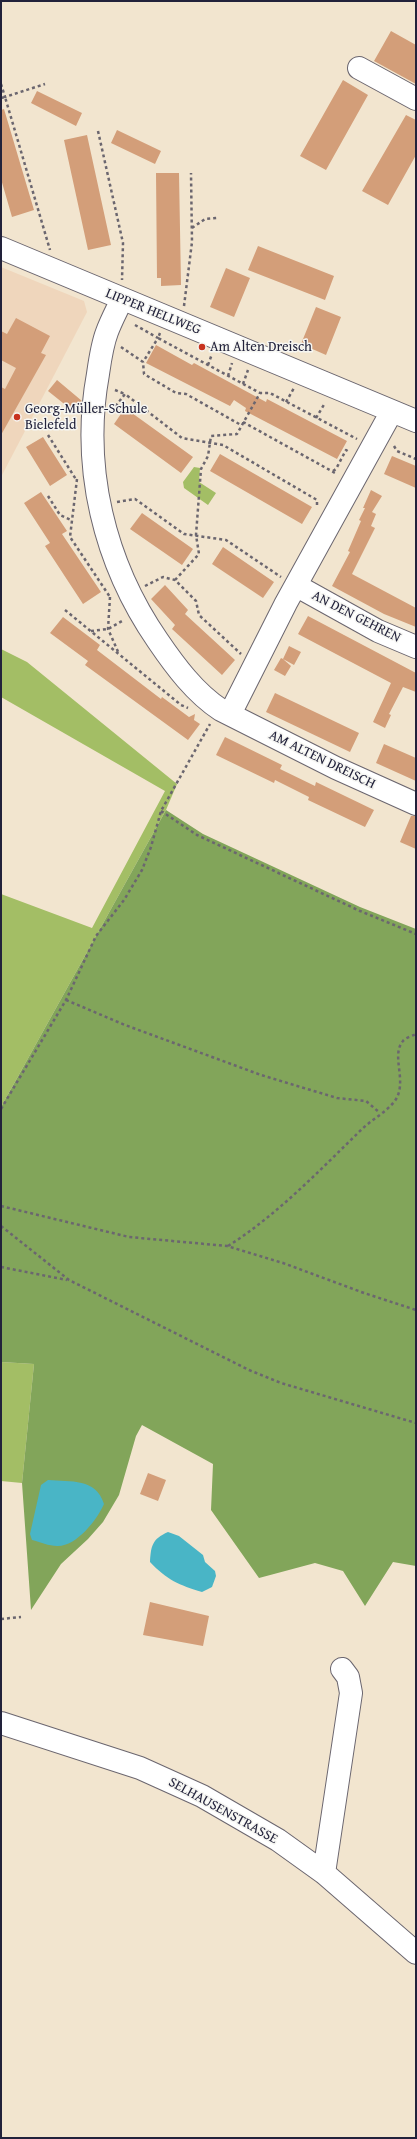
<!DOCTYPE html>
<meta charset="utf-8">
<style>
body{margin:0}
#map{position:relative;width:417px;height:2139px;overflow:hidden;background:#f2e5cf;font-family:"Gentium Book Plus",serif}
canvas{display:block}
.frame{position:absolute;inset:0;border:2px solid #22223b;pointer-events:none}
</style>
<div id="map">
<canvas width="417" height="2139"></canvas>
<div class="frame"></div>
</div>
<script>
const ctx = document.querySelector('canvas').getContext('2d');
ctx.lineJoin = 'round';
function fillPath(path, color) { ctx.fillStyle = color; ctx.fill(path, 'evenodd'); }
function strokePath(path, color, width, dash) { ctx.strokeStyle = color; ctx.lineWidth = width; ctx.lineCap = dash ? 'butt' : 'round'; ctx.setLineDash(dash || []); ctx.stroke(path); }
function label(font, color, halo, rows, align = 'center') {
  ctx.font = font + ' "Gentium Book Plus",serif'; ctx.lineWidth = 3; ctx.setLineDash([]); ctx.textBaseline = 'middle'; ctx.strokeStyle = halo; ctx.fillStyle = color; for (const [text, x, y, turn = 0] of rows) {
    ctx.save(); ctx.translate(x, y); ctx.rotate((+turn || 0) * Math.PI / 180); ctx.textAlign = isNaN(turn) ? turn : align; if (halo) ctx.strokeText(text, 0, 0); ctx.fillText(text, 0, 0); ctx.restore();
  }
}
const built = new Path2D(`
 M 1,267 L 84,301 L 87,312 L 1,477 Z`);
const green = new Path2D(`
 M 194,467 L 200,468 L 199,482 L 216,493 L 208,505 L 184,488 L 183,482 Z
 M 1,649 L 27,662 L 177,784 L 166,810 L 1,1107 L 1,894 L 92,928 L 165,791 L 1,697 Z
 M 1,1362 L 34,1364 L 22,1483 L 1,1481 Z`);
const forest = new Path2D(`
 M 166,810 L 203,834 L 360,907 L 416,929 L 416,1566 L 393,1562 L 365,1606 L 343,1571 L 315,1563 L 259,1578 L 211,1510 L 213,1464 L 142,1425 L 136,1436 L 119,1495 L 103,1522 L 88,1539 L 61,1564 L 31,1610 L 22,1483 L 34,1364 L 1,1362 L 1,1107 Z`);
const water = new Path2D(`
 M 48,1480 C 71,1482 96,1478 104,1504 C 97,1520 76,1547 57,1546 C 49,1546 40,1542 32,1540 L 30,1534 L 41,1485 Z
 M 168,1532 L 179,1536 L 203,1555 L 205,1562 L 215,1571 L 216,1576 L 212,1587 L 202,1592 C 179,1585 167,1580 150,1562 C 151,1546 152,1539 168,1532 Z`);
const building = new Path2D(`
 M 391,31 L 416,45 L 416,84 L 374,61 Z
 M 343,80 L 368,95 L 326,170 L 300,156 Z
 M 37,91 L 82,113 L 76,126 L 31,103 Z
 M 4,109 L 34,210 L 12,217 L 1,179 L 1,110 Z
 M 406,115 L 416,120 L 416,155 L 388,205 L 362,191 Z
 M 117,130 L 161,151 L 155,164 L 111,143 Z
 M 87,135 L 111,245 L 88,250 L 64,140 Z
 M 156,173 L 179,173 L 181,285 L 161,286 L 161,278 L 157,278 Z
 M 258,246 L 334,276 L 325,300 L 248,270 Z
 M 226,268 L 250,278 L 234,317 L 210,307 Z
 M 316,307 L 341,317 L 326,355 L 301,344 Z
 M 16,318 L 50,336 L 41,353 L 46,355 L 1,435 L 1,387 L 5,389 L 16,368 L 1,360 L 1,331 L 7,334 Z
 M 156,345 L 192,365 L 194,363 L 266,402 L 267,399 L 347,441 L 337,459 L 245,411 L 246,408 L 234,400 L 230,406 L 146,363 Z
 M 57,380 L 82,401 L 73,411 L 48,391 Z
 M 125,408 L 193,457 L 181,473 L 114,424 Z
 M 43,437 L 67,475 L 50,486 L 26,447 Z
 M 220,454 L 312,507 L 302,524 L 210,471 Z
 M 392,456 L 416,466 L 416,488 L 384,474 Z
 M 371,490 L 382,496 L 372,512 L 376,514 L 371,526 L 375,528 L 352,574 L 416,608 L 416,627 L 384,614 L 332,586 L 350,552 L 348,551 L 361,521 L 359,520 L 365,508 L 363,508 Z
 M 41,492 L 67,531 L 62,534 L 101,592 L 83,604 L 45,546 L 50,543 L 24,503 Z
 M 142,513 L 193,549 L 182,565 L 130,529 Z
 M 223,547 L 274,582 L 263,598 L 212,564 Z
 M 165,585 L 188,610 L 185,614 L 235,660 L 222,675 L 172,629 L 175,625 L 151,599 Z
 M 308,616 L 416,673 L 416,692 L 403,687 L 389,714 L 385,712 L 391,715 L 385,728 L 373,722 L 391,683 L 298,634 Z
 M 63,617 L 100,645 L 97,650 L 161,699 L 162,697 L 189,717 L 195,714 L 194,720 L 200,724 L 188,740 L 85,665 L 88,661 L 50,633 Z
 M 289,646 L 301,652 L 294,665 L 283,659 L 291,666 L 285,676 L 274,670 L 281,658 L 283,659 Z
 M 275,693 L 359,733 L 350,752 L 266,712 Z
 M 225,737 L 282,765 L 280,769 L 315,786 L 316,782 L 374,810 L 365,827 L 308,800 L 309,797 L 275,780 L 274,783 L 216,755 Z
 M 384,744 L 416,758 L 416,781 L 376,763 Z
 M 411,816 L 416,816 L 416,849 L 400,842 Z
 M 148,1473 L 166,1480 L 158,1501 L 140,1494 Z
 M 150,1602 L 209,1616 L 203,1646 L 143,1635 Z`);
const path = new Path2D(`
 M 1,84 L 5,97 L 45,84
 M 1,98 L 5,97 L 50,250
 M 98,131 L 123,243 L 122,280
 M 192,228 L 205,219 L 217,218
 M 184,306 L 192,242 L 191,173
 M 135,325 L 158,338 L 143,362
 M 160,333 L 158,338 L 260,393
 M 121,347 L 143,362 L 144,374 L 176,393 L 186,394 L 241,425
 M 208,365 L 212,354
 M 228,376 L 232,363
 M 243,384 L 248,370
 M 115,390 L 125,394
 M 286,402 L 294,388
 M 112,411 L 125,394 L 182,438 L 223,445 L 317,500 L 317,508
 M 316,418 L 325,403
 M 243,422 L 337,474
 M 48,435 L 77,481
 M 394,446 L 397,451 L 416,459
 M 333,471 L 336,469 L 346,450 L 349,452
 M 77,479 L 70,537 L 110,597
 M 48,496 L 60,515 L 71,520
 M 117,502 L 135,499 L 184,534 L 226,540 L 281,577
 M 175,580 L 199,554 L 196,535 L 201,469 L 208,456 L 211,436 L 237,434 L 260,393 L 270,393 L 357,439
 M 145,586 L 163,577 L 175,580 L 196,601 L 199,615 L 241,654
 M 110,597 L 108,629 L 119,654
 M 65,610 L 181,705 L 188,708
 M 91,631 L 108,629 L 124,620
 M 161,811 L 197,835 L 360,911 L 416,934
 M 66,1000 L 125,1025 L 261,1075 L 337,1098 L 366,1101 L 380,1113
 M 1,1109 L 66,1000 L 96,936 L 124,900 L 142,870 L 151,847 L 161,811 L 210,724
 M 1,1206 L 129,1237 L 227,1246 L 283,1263 L 364,1293 L 416,1310
 M 1,1226 L 69,1280 L 249,1370 L 281,1383 L 416,1423
 M 228,1246 C 277,1215 319,1171 361,1130 C 371,1120 385,1113 394,1102 C 409,1083 390,1056 403,1041 C 405,1038 412,1036 416,1034
 M 1,1267 L 67,1280
 M 1,1619 L 21,1617`);
const minor = new Path2D(`
 M 359,68 L 416,99
 M 1,248 L 416,421
 M 122,299 C 117,310 111,321 107,332 C 102,345 100,360 98,374 C 81,467 104,563 158,641 C 175,666 195,693 221,710 L 336,768 L 416,804
 M 297,586 L 378,631 L 416,647
 M 230,714 L 286,603 L 392,411
 M 1,1723 L 140,1768 L 202,1796 L 278,1840 L 324,1873 L 416,1953
 M 324,1873 L 351,1693 L 348,1677 L 342,1669`);
const markers = [
 [202,347,4,"#c8321e"],
 [17,417,4,"#c8321e"]
];
const streetNames = [
 ["LIPPER HELLWEG",153,312,22],
 ["AN DEN GEHREN",356,617,27],
 ["AM ALTEN DREISCH",322,760,26],
 ["SELHAUSENSTRASSE",223,1811,29]
];
const poiNames = [
 ["Am Alten Dreisch",210,347],
 ["Georg-Müller-Schule",25,409],
 ["Bielefeld",25,425]
];
fillPath(built, '#efd6bc');
fillPath(green, '#a3be65');
fillPath(forest, '#82a55a');
fillPath(water, '#49b5c6');
fillPath(building, '#d39e79');
strokePath(minor, '#6b666f', 24);
strokePath(path, '#6b666f', 2.5, [3, 3]);
strokePath(minor, '#fff', 22);
for (const [x, y, r, color] of markers) { const dot = new Path2D(); dot.arc(x, y, r, 0, 2 * Math.PI); ctx.fillStyle = color; ctx.fill(dot); strokePath(dot, '#f6f6f2', 1.5); }
label('14px', '#22223b', '#f6f6f2', streetNames);
label('14px', '#22223b', '#f6f6f2', poiNames, 'left');
</script>
